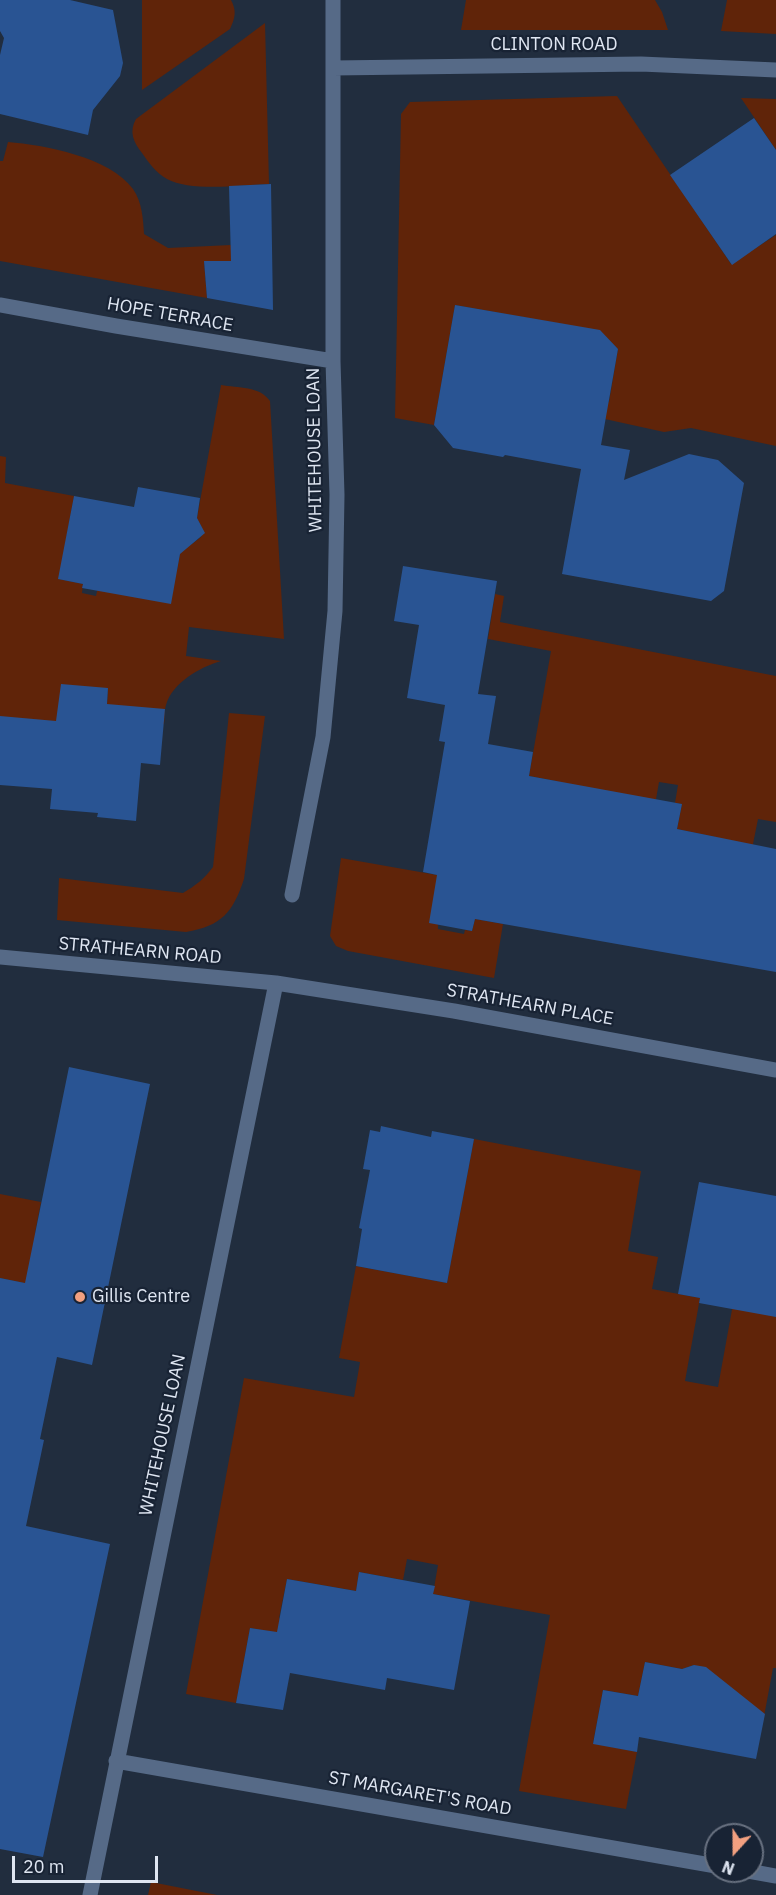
<!DOCTYPE html>
<style>
body{margin:0}
#map{position:relative;width:776px;height:1895px;overflow:hidden;background:#212d3e;font-family:"IBM Plex Sans",sans-serif}
canvas{display:block}
.north{position:absolute;left:704px;top:1823px;width:60px;height:60px;box-sizing:border-box;background:#182334;border:2px solid #687180;border-radius:50%;rotate:201deg;font-size:16px;font-weight:700;line-height:24px;text-align:center;color:#dfe6f2}
.north::after{content:'';display:block;margin:auto;width:21px;height:27px;background:#f2a080;clip-path:polygon(50% 0,100% 100%,50% 72%,0 100%)}
.scale{position:absolute;left:12px;top:1856px;width:146px;height:27px;box-sizing:border-box;border:3px solid #dfe6f2;border-top:0;padding-left:8px;font-size:18px;line-height:21px;white-space:nowrap;color:#dfe6f2;-webkit-text-stroke:4px #182334;paint-order:stroke}
</style>
<div id="map">
<canvas width="776" height="1895"></canvas>
<div class="north">N</div>
<div class="scale">20 m</div>
</div>
<script>
const ctx = document.querySelector('canvas').getContext('2d');
ctx.lineJoin = 'round';
function fillPath(path, color) { ctx.fillStyle = color; ctx.fill(path, 'evenodd'); }
function strokePath(path, color, width, dash) { ctx.strokeStyle = color; ctx.lineWidth = width; ctx.lineCap = dash ? 'butt' : 'round'; ctx.setLineDash(dash || []); ctx.stroke(path); }
function label(font, color, halo, rows, align = 'center') {
  ctx.font = font + ' "IBM Plex Sans",sans-serif'; ctx.lineWidth = 4.5; ctx.setLineDash([]); ctx.textBaseline = 'middle'; ctx.strokeStyle = halo; ctx.fillStyle = color; for (const [text, x, y, turn = 0] of rows) {
    ctx.save(); ctx.translate(x, y); ctx.rotate((+turn || 0) * Math.PI / 180); ctx.textAlign = isNaN(turn) ? turn : align; if (halo) ctx.strokeText(text, 0, 0); ctx.fillText(text, 0, 0); ctx.restore();
  }
}
const green = new Path2D(`
 M 142,0 L 231,0 C 237,11 235,18 230,29 L 142,90 Z
 M 466,0 L 655,0 L 662,12 L 668,30 L 461,30 Z
 M 727,0 L 776,0 L 776,34 L 721,31 Z
 M 265,23 L 269,184 C 242,185 190,192 167,179 C 156,173 149,163 142,153 C 133,142 129,131 136,119 Z
 M 617,96 L 731,264 L 776,235 L 776,446 L 691,428 L 664,432 L 582,414 L 609,402 L 618,349 L 600,331 L 455,305 L 434,425 L 395,418 L 401,114 L 410,102 Z
 M 741,98 L 776,99 L 776,150 Z
 M 8,142 C 44,145 110,157 133,189 C 142,202 143,218 144,234 L 168,248 L 231,245 L 231,261 L 204,262 L 207,298 L 0,261 L 0,161 L 3,161 Z
 M 221,385 C 238,388 260,386 270,401 L 284,639 L 189,627 L 186,656 L 221,661 C 200,667 172,683 166,705 C 164,711 165,718 164,724 L 134,722 L 107,704 L 108,688 L 56,741 L 0,716 L 0,456 L 6,457 L 5,483 L 74,496 L 59,579 L 83,584 L 82,593 L 96,596 L 98,587 L 165,568 L 177,570 L 182,542 L 192,544 L 201,537 L 202,528 L 197,518 Z
 M 495,594 L 504,596 L 500,622 L 776,676 L 776,822 L 758,819 L 753,844 L 760,855 L 712,854 L 715,837 L 677,829 L 682,804 L 675,803 L 678,785 L 659,782 L 652,822 L 551,806 L 556,781 L 529,776 L 551,651 L 488,639 Z
 M 229,713 L 265,716 L 244,879 C 233,912 222,926 186,932 L 57,920 L 59,878 L 183,893 C 195,886 204,879 213,867 Z
 M 341,858 L 437,875 L 438,929 L 464,934 L 465,930 L 472,931 L 475,919 L 503,924 L 494,978 L 348,951 L 336,946 L 330,936 Z
 M 474,1139 L 641,1171 L 628,1251 L 658,1257 L 652,1289 L 700,1298 L 685,1381 L 718,1387 L 733,1304 L 776,1317 L 776,1668 L 773,1668 L 763,1722 L 694,1665 L 682,1669 L 645,1662 L 638,1696 L 603,1690 L 593,1743 L 637,1752 L 626,1809 L 519,1791 L 550,1615 L 433,1594 L 438,1565 L 407,1559 L 403,1580 L 359,1572 L 356,1591 L 287,1579 L 279,1618 L 299,1622 L 296,1636 L 250,1628 L 236,1703 L 186,1694 L 244,1378 L 354,1397 L 360,1362 L 339,1358 L 356,1266 L 447,1283 Z
 M 0,1194 L 41,1202 L 35,1233 L 48,1288 L 0,1278 Z
 M 151,1882 L 217,1895 L 148,1895 Z`);
const building = new Path2D(`
 M 0,0 L 70,0 L 113,10 L 123,63 L 120,76 L 93,110 L 88,135 L 0,114 L 0,55 L 4,38 L 0,31 Z
 M 754,118 L 776,150 L 776,234 L 732,265 L 670,175 Z
 M 271,184 L 273,310 L 207,298 L 204,261 L 231,261 L 229,186 Z
 M 455,305 L 600,330 L 618,349 L 601,445 L 630,450 L 624,480 L 689,454 L 718,460 L 744,483 L 724,591 L 711,601 L 562,574 L 581,469 L 505,455 L 503,457 L 453,448 L 434,425 Z
 M 138,487 L 200,498 L 197,518 L 205,533 L 180,554 L 171,604 L 82,588 L 83,584 L 58,579 L 74,496 L 134,507 Z
 M 403,566 L 497,581 L 478,694 L 496,696 L 488,744 L 533,752 L 529,776 L 682,804 L 677,829 L 776,849 L 776,972 L 475,919 L 472,931 L 429,923 L 437,875 L 423,872 L 445,742 L 439,741 L 445,705 L 407,698 L 419,625 L 394,621 Z
 M 61,684 L 108,688 L 107,704 L 165,709 L 160,765 L 141,763 L 136,821 L 97,817 L 98,813 L 50,809 L 52,789 L 0,785 L 0,716 L 56,721 Z
 M 69,1067 L 150,1084 L 92,1365 L 57,1357 L 40,1439 L 44,1440 L 26,1526 L 110,1544 L 43,1857 L 0,1849 L 0,1278 L 25,1283 Z
 M 381,1126 L 431,1137 L 432,1131 L 474,1139 L 447,1283 L 356,1266 L 362,1229 L 359,1228 L 370,1170 L 363,1169 L 370,1130 L 380,1132 Z
 M 699,1182 L 776,1196 L 776,1317 L 699,1303 L 700,1298 L 678,1294 Z
 M 359,1572 L 435,1586 L 433,1594 L 470,1601 L 454,1690 L 387,1678 L 385,1690 L 290,1673 L 283,1710 L 236,1703 L 250,1628 L 277,1632 L 287,1579 L 356,1591 Z
 M 645,1662 L 682,1669 L 694,1665 L 706,1667 L 765,1714 L 756,1759 L 639,1737 L 637,1752 L 593,1744 L 603,1690 L 638,1696 Z`);
const minor = new Path2D(`
 M 333,68 L 641,64 L 776,70
 M 0,305 L 116,326 L 333,361
 M 292,895 L 323,737 L 335,611 L 337,495 L 333,361 L 333,0
 M 0,957 L 276,983 L 454,1011 L 776,1070
 M 116,1761 L 716,1866
 M 748,1871 L 776,1876
 M 90,1895 L 276,983`);
const markers = [
 [80,1297,6,"#f2a080"]
];
const streetNames = [
 ["CLINTON ROAD",554,45],
 ["HOPE TERRACE",170,315,10],
 ["WHITEHOUSE LOAN",315,450,-91],
 ["STRATHEARN ROAD",140,951,5],
 ["STRATHEARN PLACE",530,1005,10],
 ["WHITEHOUSE LOAN",163,1435,-78],
 ["ST MARGARET'S ROAD",420,1794,10]
];
const poiNames = [
 ["Gillis Centre",92,1297]
];
fillPath(green, '#602409');
fillPath(building, '#295493');
strokePath(minor, '#566a87', 15);
for (const [x, y, r, color] of markers) { const dot = new Path2D(); dot.arc(x, y, r, 0, 2 * Math.PI); ctx.fillStyle = color; ctx.fill(dot); strokePath(dot, '#182334', 2); }
label('18px', '#dfe6f2', '#182334', streetNames);
label('18px', '#dfe6f2', '#182334', poiNames, 'left');
</script>
